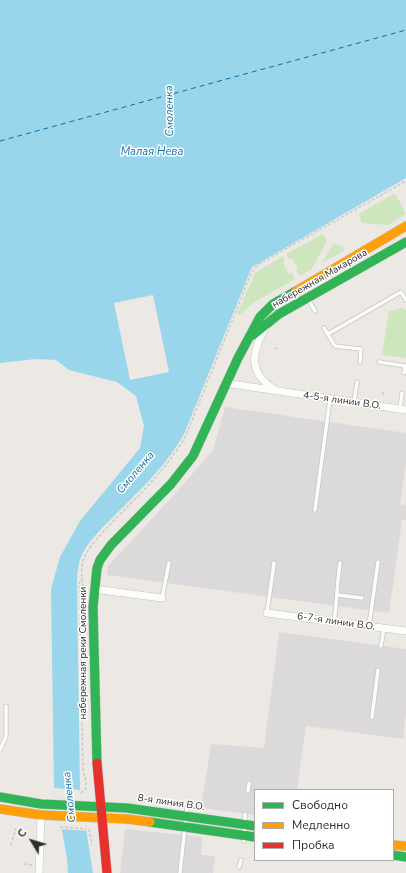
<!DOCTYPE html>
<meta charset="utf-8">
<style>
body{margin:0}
#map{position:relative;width:406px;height:873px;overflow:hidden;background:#ece8e4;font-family:"Nunito Sans",sans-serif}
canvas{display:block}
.legend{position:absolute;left:254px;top:789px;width:140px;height:72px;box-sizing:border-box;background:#fff;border:1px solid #ababab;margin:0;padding:5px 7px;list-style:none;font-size:12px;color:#2e2e2e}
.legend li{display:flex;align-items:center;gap:8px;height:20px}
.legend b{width:20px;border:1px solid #ababab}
.north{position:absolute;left:12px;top:821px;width:40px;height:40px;-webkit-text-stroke:3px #fff;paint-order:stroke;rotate:308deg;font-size:11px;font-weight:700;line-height:16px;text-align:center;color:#2e2e2e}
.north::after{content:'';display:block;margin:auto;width:14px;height:18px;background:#2e2e2e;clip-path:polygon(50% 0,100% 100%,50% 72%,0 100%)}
</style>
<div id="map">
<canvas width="406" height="873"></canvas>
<ul class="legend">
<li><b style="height:5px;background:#30b455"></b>Свободно</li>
<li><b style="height:5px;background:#ff9f0a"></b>Медленно</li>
<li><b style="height:5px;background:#e5322d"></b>Пробка</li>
</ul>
<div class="north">С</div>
</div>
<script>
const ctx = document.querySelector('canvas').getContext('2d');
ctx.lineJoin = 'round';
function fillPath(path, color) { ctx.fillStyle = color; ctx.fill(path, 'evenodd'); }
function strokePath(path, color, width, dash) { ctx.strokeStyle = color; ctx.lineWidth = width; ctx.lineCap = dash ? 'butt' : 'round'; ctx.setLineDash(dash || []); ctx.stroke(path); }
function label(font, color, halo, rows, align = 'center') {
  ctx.font = font + ' "Nunito Sans",sans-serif'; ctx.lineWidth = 3; ctx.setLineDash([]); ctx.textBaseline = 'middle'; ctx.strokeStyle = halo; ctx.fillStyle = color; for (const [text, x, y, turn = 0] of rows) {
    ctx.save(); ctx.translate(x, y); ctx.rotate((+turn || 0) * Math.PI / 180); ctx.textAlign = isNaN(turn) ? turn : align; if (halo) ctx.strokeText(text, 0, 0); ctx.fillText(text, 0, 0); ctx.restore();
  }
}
const industrial = new Path2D(`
 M 225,407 L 406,433 L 406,462 L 400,504 L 406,505 L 406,520 L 402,520 L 389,613 L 107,575 L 108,566 L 174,495 L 213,450 Z
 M 279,632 L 406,649 L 406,713 L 403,739 L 306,726 L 297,790 L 255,790 L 255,815 L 201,808 L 211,744 L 264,748 Z
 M 125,829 L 202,837 L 201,855 L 215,856 L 213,873 L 120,873 Z`);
const green = new Path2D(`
 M 395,193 L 406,214 L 388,225 L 362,223 L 359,214 Z
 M 323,234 L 327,241 L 311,270 L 299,276 L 296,270 L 298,269 L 292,258 L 289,259 L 286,254 Z
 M 333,244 L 343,246 L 345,250 L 322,263 Z
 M 283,256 L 285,261 L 283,263 L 289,274 L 292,273 L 295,279 L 255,302 L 239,315 L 237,314 L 255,273 Z
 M 402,308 L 406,310 L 406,358 L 382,355 L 389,311 Z`);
const water = new Path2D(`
 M 0,0 L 406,0 L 406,178 L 252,267 L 184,434 C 167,465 141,489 116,514 C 105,525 92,537 84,551 C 78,561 77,573 77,584 L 80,790 L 93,873 L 68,873 L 67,858 L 54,788 L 51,589 L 60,557 L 80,521 L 140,448 L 144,426 L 136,396 L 117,382 L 69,370 L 56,360 L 36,359 L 0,363 Z`);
const pier = new Path2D(`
 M 153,295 L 169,372 L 130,380 L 114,303 Z
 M 54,788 L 80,790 L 87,831 L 60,829 Z`);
const ferry = new Path2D(`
 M 0,141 L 406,30`);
const path = new Path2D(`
 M 275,348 L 279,349
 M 383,395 L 383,391
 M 80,609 L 79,584 L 81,580
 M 81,793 L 86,789 L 86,782 L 83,770 L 80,611 C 90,592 74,574 87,552 C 96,538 108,527 119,515 C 144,490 169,466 186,435 L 251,274 L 257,265 L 406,181
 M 60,827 L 86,829
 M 89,829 L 92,845
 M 11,845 L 16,828
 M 24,864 L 32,865`);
const lane = new Path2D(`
 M 308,299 L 315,311
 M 324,328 L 335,346 L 361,349 L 360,362
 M 328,334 L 401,292 L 406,300
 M 379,362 L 406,366
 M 404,373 L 405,366
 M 354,402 L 357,382
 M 400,409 L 402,393
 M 315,510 L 330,399
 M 338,595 L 362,598
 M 162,598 L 169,563
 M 267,613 L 274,563
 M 334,622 C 337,602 337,583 340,563
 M 369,626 L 378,562
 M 381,646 L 384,628
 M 372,717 L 378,670
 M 0,750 L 6,736 L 6,706
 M 248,791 L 249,783
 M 244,841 L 245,814
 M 239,867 L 241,860
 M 180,873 L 187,808`);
const street = new Path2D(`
 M 266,326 C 252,351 247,372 274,389
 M 225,383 L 406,410
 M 94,589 L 162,598
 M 267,613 L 406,631
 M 39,873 L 41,815`);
const fast = new Path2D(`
 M 253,335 L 279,314 L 406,242
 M 97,763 L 93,607 L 97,568 L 100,560 L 111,545 L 171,484 L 193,456 L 238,358 L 260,317 L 273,304 L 296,291
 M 0,797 L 41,804 L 127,808 L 255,826
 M 150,822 L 255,837
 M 393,855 L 406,857`);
const slow = new Path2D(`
 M 296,291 L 406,226
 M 0,809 L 41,815 L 127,819 L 150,822
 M 393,845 L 406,846`);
const jam = new Path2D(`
 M 97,763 L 107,873`);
const streetNames = [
 ["набережная Макарова",320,279,-30],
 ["4-5-я линии В.О.",342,401,8],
 ["6-7-я линии В.О.",336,622,8],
 ["набережная реки Смоленки",84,653,-90],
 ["8-я линия В.О.",171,803,8]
];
const waterNames = [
 ["Смоленка",170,111,-91],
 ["Малая Нева",152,152],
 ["Смоленка",136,473,-50],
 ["Смоленка",70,797,-96]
];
fillPath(industrial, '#dcd9db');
fillPath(green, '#cee6be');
fillPath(water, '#99d6ec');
fillPath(pier, '#ece8e4');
strokePath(ferry, '#0d6fa3', 1, [5, 4]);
strokePath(lane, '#c5c4c5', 5);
strokePath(street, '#c5c4c5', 8);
strokePath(fast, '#c5c4c5', 10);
strokePath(slow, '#c5c4c5', 10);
strokePath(jam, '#c5c4c5', 10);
strokePath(path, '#c9c9c8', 1.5, [3, 2]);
strokePath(lane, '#fcfcfb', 3.5);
strokePath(street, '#fcfcfb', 7);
strokePath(fast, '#30b455', 9);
strokePath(slow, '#ff9f0a', 9);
strokePath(jam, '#e5322d', 9);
label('10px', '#2e2e2e', '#fff', streetNames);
label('italic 11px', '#0d6fa3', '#fff', waterNames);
</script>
